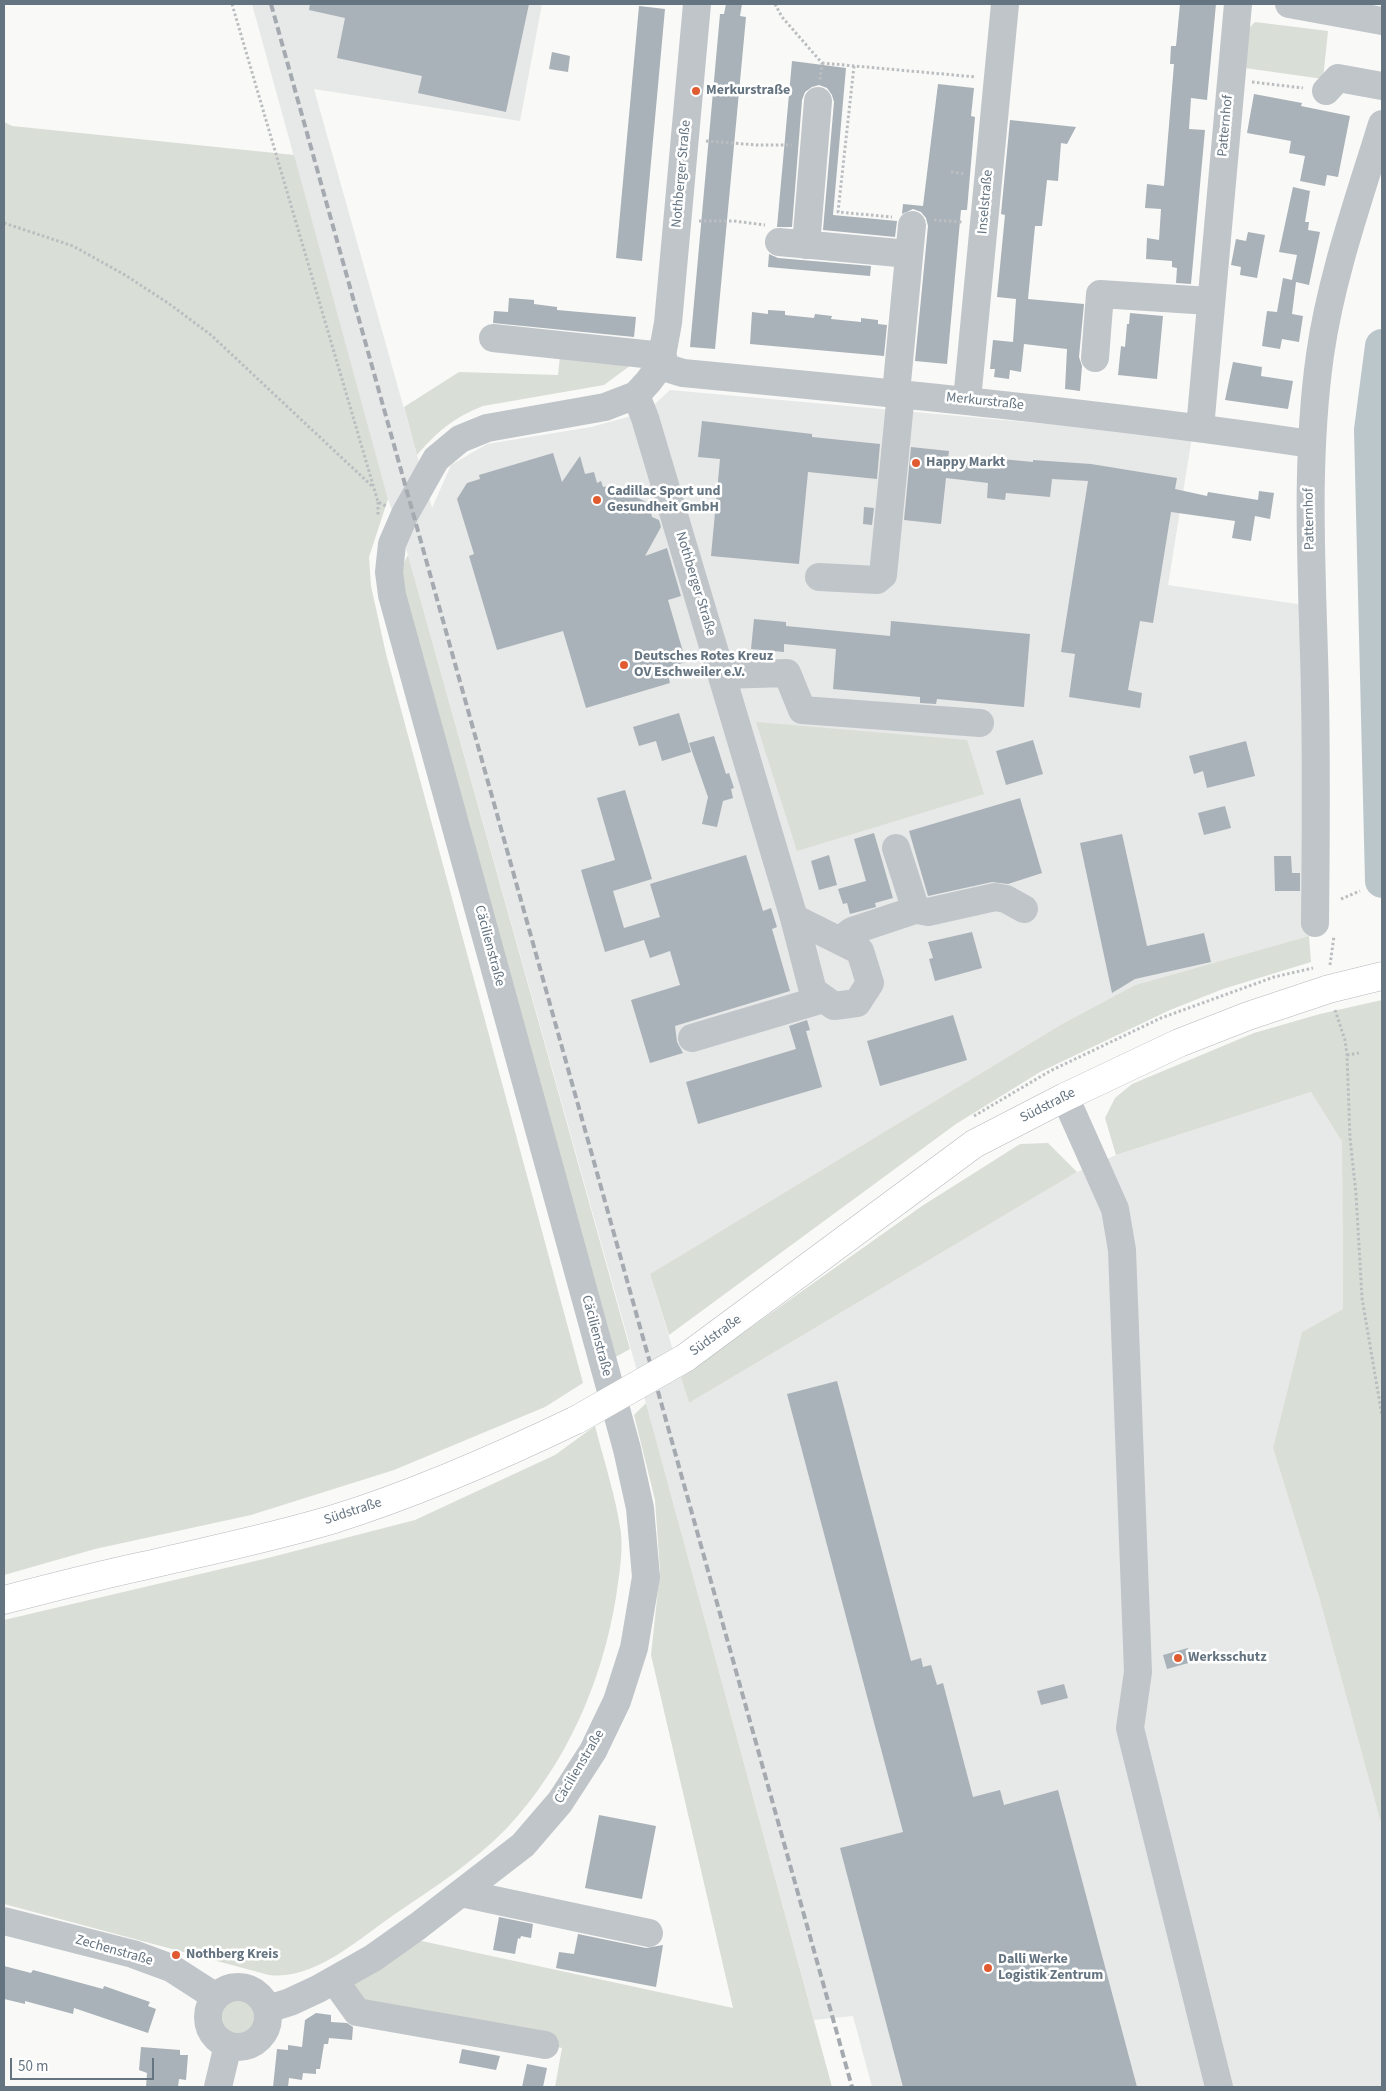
<!DOCTYPE html>
<meta charset="utf-8">
<style>
body{margin:0}
#map{position:relative;width:1386px;height:2091px;overflow:hidden;background:#f9f9f7;font-family:"Source Sans 3",sans-serif}
canvas{display:block}
.frame{position:absolute;inset:0;border:5px solid #657481;pointer-events:none}
.scale{position:absolute;left:10px;top:2058px;width:144px;height:22px;box-sizing:border-box;border:2px solid #657481;border-top:0;padding-left:6px;font-size:15px;line-height:18px;white-space:nowrap;color:#657481;-webkit-text-stroke:4px #fff;paint-order:stroke}
</style>
<div id="map">
<canvas width="1386" height="2091"></canvas>
<div class="frame"></div>
<div class="scale">50 m</div>
</div>
<script>
const ctx = document.querySelector('canvas').getContext('2d');
ctx.lineJoin = 'round';
function fillPath(path, color) { ctx.fillStyle = color; ctx.fill(path, 'evenodd'); }
function strokePath(path, color, width, dash) { ctx.strokeStyle = color; ctx.lineWidth = width; ctx.lineCap = dash ? 'butt' : 'round'; ctx.setLineDash(dash || []); ctx.stroke(path); }
function label(font, color, halo, rows, align = 'center') {
  ctx.font = font + ' "Source Sans 3",sans-serif'; ctx.lineWidth = 5; ctx.setLineDash([]); ctx.textBaseline = 'middle'; ctx.strokeStyle = halo; ctx.fillStyle = color; for (const [text, x, y, turn = 0] of rows) {
    ctx.save(); ctx.translate(x, y); ctx.rotate((+turn || 0) * Math.PI / 180); ctx.textAlign = isNaN(turn) ? turn : align; if (halo) ctx.strokeText(text, 0, 0); ctx.fillText(text, 0, 0); ctx.restore();
  }
}
const built = new Path2D(`
 M 252,4 L 542,4 L 520,121 L 314,89 L 432,508 L 451,465 L 487,444 L 591,427 L 646,412 L 670,390 L 1192,437 L 1168,585 L 1304,605 L 1303,799 L 1309,936 L 1135,985 L 1062,1024 L 650,1274 L 689,1403 L 1077,1172 L 1116,1155 L 1311,1092 L 1342,1142 L 1343,1309 L 1302,1332 L 1273,1448 L 1319,1597 L 1382,1827 L 1382,2087 L 872,2087 L 853,2016 L 814,2020 L 646,1403 L 408,555 L 388,499 Z`);
const green = new Path2D(`
 M 1255,22 L 1328,31 L 1323,79 L 1245,68 L 1248,29 Z
 M 4,122 L 12,126 L 294,155 L 388,499 L 369,557 L 371,586 L 386,654 L 583,1383 L 545,1407 L 394,1470 L 251,1515 L 95,1549 L 4,1575 Z
 M 560,356 L 631,365 L 604,385 L 483,406 C 453,418 438,431 417,455 L 404,407 L 459,372 L 558,375 Z
 M 408,555 L 630,1349 L 612,1359 L 398,575 Z
 M 756,722 L 967,740 L 984,794 L 797,851 Z
 M 1309,936 L 1311,962 L 1223,989 L 1170,1010 L 1040,1072 L 956,1124 L 669,1335 L 650,1274 L 1062,1024 L 1135,985 Z
 M 1382,1000 L 1382,1827 L 1319,1597 L 1273,1448 L 1302,1332 L 1343,1309 L 1342,1142 L 1311,1092 L 1116,1155 L 1105,1118 L 1115,1098 L 1132,1084 L 1254,1033 L 1320,1014 Z
 M 1048,1143 L 1077,1172 L 689,1403 L 681,1377 L 922,1206 L 1020,1144 Z
 M 646,1403 L 832,2087 L 555,2087 L 562,2048 L 428,2020 L 365,2004 L 348,1984 L 417,1940 L 733,2008 L 651,1655 L 660,1571 L 655,1500 L 634,1415 Z
 M 595,1426 C 604,1461 616,1497 621,1533 C 623,1554 619,1576 616,1597 C 602,1683 566,1765 506,1829 C 474,1862 433,1888 395,1914 C 360,1938 314,1981 269,1975 L 4,1904 L 4,1620 L 264,1559 L 415,1520 L 555,1455 Z
 M222 2017a17 17 0 1 1 34 0a17 17 0 1 1-34 0Z`);
const river = new Path2D(`
 M 1382,346 L 1371,430 L 1382,881`);
const building = new Path2D(`
 M 310,4 L 529,4 L 506,112 L 418,93 L 422,76 L 337,58 L 345,18 L 309,10 Z
 M 726,4 L 742,4 L 740,16 L 746,17 L 715,349 L 690,347 L 720,14 L 724,14 Z
 M 1180,4 L 1216,4 L 1207,100 L 1191,98 L 1189,129 L 1205,130 L 1191,284 L 1176,283 L 1177,268 L 1172,267 L 1172,261 L 1146,259 L 1147,238 L 1159,240 L 1161,209 L 1145,208 L 1147,184 L 1164,186 L 1174,64 L 1170,64 L 1171,46 L 1176,46 Z
 M 639,6 L 665,9 L 642,261 L 616,258 Z
 M 552,52 L 570,56 L 568,72 L 549,69 Z
 M 792,61 L 846,68 L 833,215 L 897,221 L 895,237 L 823,230 L 834,102 L 832,95 L 827,88 L 819,85 L 812,87 L 805,92 L 802,100 L 792,227 L 777,227 Z
 M 938,84 L 974,88 L 971,116 L 975,117 L 967,210 L 961,210 L 947,364 L 915,361 L 928,226 L 926,218 L 921,212 L 913,209 L 902,214 L 903,204 L 923,206 Z
 M 1254,94 L 1302,103 L 1301,106 L 1350,116 L 1338,177 L 1327,175 L 1325,186 L 1300,181 L 1305,156 L 1289,153 L 1291,141 L 1247,133 Z
 M 1010,120 L 1076,127 L 1067,144 L 1061,143 L 1058,181 L 1047,180 L 1042,226 L 1035,226 L 1028,299 L 1084,304 L 1079,357 L 1082,366 L 1080,391 L 1065,389 L 1067,349 L 1024,344 L 1021,372 L 1010,370 L 1009,379 L 994,377 L 995,369 L 990,369 L 993,340 L 1013,342 L 1016,299 L 997,297 L 1005,215 L 1001,214 Z
 M 1293,187 L 1310,191 L 1305,222 L 1309,222 L 1308,230 L 1320,232 L 1309,285 L 1296,282 L 1292,314 L 1303,316 L 1299,342 L 1282,339 L 1280,349 L 1262,346 L 1267,311 L 1277,312 L 1283,278 L 1292,280 L 1297,255 L 1279,252 Z
 M 1248,232 L 1265,235 L 1257,278 L 1240,275 L 1241,267 L 1231,265 L 1236,239 L 1246,241 Z
 M 769,254 L 778,258 L 871,266 L 870,276 L 768,267 Z
 M 509,298 L 534,300 L 534,304 L 557,307 L 557,310 L 636,317 L 634,337 L 493,323 L 494,311 L 508,312 Z
 M 768,310 L 785,311 L 785,315 L 814,318 L 815,314 L 832,316 L 831,319 L 861,322 L 861,318 L 878,320 L 878,324 L 887,325 L 884,356 L 750,344 L 752,312 L 768,314 Z
 M 1130,313 L 1163,316 L 1157,379 L 1118,375 L 1121,346 L 1125,347 L 1127,324 L 1129,324 Z
 M 1233,362 L 1262,367 L 1261,376 L 1293,381 L 1288,409 L 1225,400 Z
 M 702,421 L 812,434 L 812,437 L 880,444 L 877,479 L 808,472 L 799,564 L 711,556 L 720,459 L 698,457 Z
 M 911,447 L 949,451 L 948,459 L 990,463 L 991,458 L 1033,462 L 1033,460 L 1091,464 L 1177,478 L 1175,489 L 1207,496 L 1208,492 L 1258,500 L 1259,491 L 1274,493 L 1270,519 L 1255,516 L 1251,541 L 1232,538 L 1235,521 L 1171,512 L 1153,623 L 1140,621 L 1128,690 L 1142,693 L 1140,708 L 1069,697 L 1075,654 L 1061,652 L 1088,481 L 1052,479 L 1050,497 L 1006,493 L 1005,500 L 987,498 L 988,483 L 946,478 L 941,524 L 904,520 Z
 M 553,453 L 562,482 L 580,456 L 585,474 L 594,472 L 597,483 L 601,481 L 603,487 L 609,486 L 610,491 L 620,488 L 622,495 L 629,493 L 644,501 L 649,505 L 652,517 L 659,520 L 661,527 L 645,556 L 667,548 L 681,596 L 668,600 L 686,662 L 666,668 L 670,683 L 586,708 L 563,631 L 497,650 L 469,556 L 474,554 L 457,499 L 467,483 L 480,479 L 479,475 Z
 M 864,507 L 874,508 L 872,525 L 863,524 Z
 M 754,619 L 786,622 L 786,626 L 890,636 L 891,621 L 1030,634 L 1024,707 L 937,699 L 936,704 L 920,703 L 920,697 L 833,689 L 836,649 L 784,644 L 784,652 L 751,649 Z
 M 679,713 L 691,752 L 662,761 L 656,741 L 639,746 L 633,727 Z
 M 714,736 L 726,774 L 729,773 L 734,788 L 731,789 L 733,798 L 723,801 L 717,827 L 702,824 L 708,797 L 689,743 Z
 M 1033,740 L 1043,774 L 1006,785 L 996,751 Z
 M 1246,741 L 1255,776 L 1207,788 L 1203,771 L 1194,774 L 1189,756 Z
 M 625,790 L 652,879 L 613,891 L 624,928 L 660,917 L 650,884 L 746,855 L 763,911 L 771,908 L 777,927 L 772,929 L 790,991 L 675,1026 L 677,1042 L 683,1053 L 650,1063 L 631,1000 L 680,985 L 670,951 L 650,958 L 644,940 L 605,952 L 581,870 L 615,860 L 597,798 Z
 M 1020,798 L 1042,873 L 1008,884 L 992,882 L 928,896 L 909,831 Z
 M 1225,806 L 1231,828 L 1204,835 L 1198,813 Z
 M 874,833 L 893,898 L 875,903 L 876,907 L 850,914 L 847,903 L 843,904 L 838,889 L 866,881 L 854,839 Z
 M 1122,834 L 1147,946 L 1204,933 L 1211,962 L 1135,979 L 1112,993 L 1080,843 Z
 M 829,855 L 837,885 L 819,890 L 811,861 Z
 M 1274,856 L 1291,856 L 1292,873 L 1300,873 L 1300,891 L 1275,891 Z
 M 972,932 L 982,968 L 935,981 L 929,959 L 933,958 L 928,942 Z
 M 953,1015 L 967,1060 L 880,1086 L 867,1041 Z
 M 807,1020 L 810,1030 L 806,1031 L 822,1087 L 698,1124 L 686,1082 L 796,1049 L 789,1026 Z
 M 837,1381 L 911,1661 L 921,1658 L 923,1667 L 931,1665 L 937,1685 L 943,1683 L 973,1797 L 1000,1790 L 1004,1805 L 1058,1790 L 1137,2087 L 903,2087 L 840,1848 L 903,1832 L 787,1394 Z
 M 1188,1648 L 1192,1662 L 1167,1669 L 1163,1655 Z
 M 1064,1684 L 1068,1698 L 1041,1705 L 1037,1691 Z
 M 599,1815 L 656,1826 L 642,1899 L 585,1888 Z
 M 499,1917 L 533,1924 L 531,1938 L 521,1936 L 520,1939 L 518,1938 L 515,1954 L 493,1950 Z
 M 578,1934 L 646,1948 L 663,1945 L 656,1987 L 556,1968 L 559,1952 L 574,1954 Z
 M 4,1966 L 31,1973 L 33,1970 L 103,1989 L 104,1986 L 150,2002 L 148,2006 L 156,2009 L 148,2033 L 74,2008 L 73,2014 L 25,2001 L 25,2004 L 4,1999 Z
 M 316,2013 L 331,2015 L 331,2022 L 347,2023 L 353,2027 L 352,2040 L 329,2038 L 328,2044 L 324,2044 L 320,2069 L 316,2069 L 316,2074 L 303,2073 L 302,2080 L 289,2078 L 288,2087 L 273,2087 L 277,2049 L 288,2050 L 288,2045 L 302,2047 L 305,2020 Z
 M 141,2047 L 180,2050 L 180,2055 L 188,2055 L 186,2080 L 179,2079 L 178,2087 L 146,2087 L 147,2073 L 139,2070 Z
 M 462,2049 L 500,2056 L 496,2070 L 459,2063 Z
 M 527,2064 L 547,2068 L 543,2087 L 522,2087 Z`);
const path = new Path2D(`
 M 232,4 L 378,502 L 386,506
 M 775,4 L 782,17 L 822,63 L 820,80
 M 822,63 L 976,77
 M 854,66 L 838,212 L 892,217
 M 1252,82 L 1303,88
 M 706,141 L 757,145 L 792,145
 M 951,172 L 966,174
 M 934,220 L 962,222
 M 699,221 L 734,221 L 765,225
 M 4,223 L 73,246 L 125,275 L 168,303 L 211,335 L 373,487
 M 378,502 L 378,517
 M 1341,899 L 1360,891
 M 1330,965 L 1334,936
 M 1335,1010 L 1345,1040 L 1347,1055 L 1350,1138 L 1356,1194 L 1362,1298 L 1382,1416
 M 1347,1055 L 1359,1053
 M 974,1116 L 1050,1071 L 1161,1018 L 1274,977 L 1313,968`);
const minor = new Path2D(`
 M 1289,4 L 1382,21
 M 1326,91 L 1338,78 L 1382,86
 M 779,242 L 909,254
 M 806,245 L 818,101
 M 493,338 L 663,356
 M 1095,358 L 1100,294 L 1210,301
 M 660,366 L 683,373 C 893,393 1102,413 1311,444
 M 896,393 L 912,225
 M 636,395 L 645,418 L 794,918 L 813,991 L 834,1006 L 857,1003 L 870,983 L 860,951 L 794,918
 M 967,400 L 1005,4
 M 1200,428 L 1238,4
 M 819,577 L 877,580 L 883,575 L 901,393
 M 722,675 L 787,673 L 802,710 L 980,723
 M 913,909 L 928,912 L 995,897 L 1006,899 L 1024,909
 M 1315,923 C 1316,833 1317,744 1314,655 C 1311,553 1306,455 1320,355 C 1331,277 1359,199 1382,124
 M 840,940 L 852,931 L 912,911 L 914,907 L 913,901 L 896,848
 M 692,1038 L 823,999
 M 1065,1097 L 1115,1209 L 1122,1250 L 1138,1672 L 1130,1728 L 1219,2087
 M 461,1893 L 649,1933
 M 4,1921 L 133,1954 L 171,1968 L 216,1997
 M 334,1980 L 357,2012 L 545,2045
 M208 2017a30 30 0 1 1 60 0a30 30 0 1 1-60 0Z
 M 268,2009 L 290,2002 L 318,1989 L 373,1958 L 418,1926 L 523,1845 L 560,1802 L 593,1751 L 617,1701 L 634,1648 L 646,1577 L 640,1508 L 627,1449 L 392,595 L 389,572 L 392,544 L 405,514 L 436,459 L 460,439 L 487,428 L 605,407 L 636,395 L 648,382 L 660,366 L 668,323 L 697,4
 M 218,2087 L 228,2045`);
const major = new Path2D(`
 M 685,1358 L 974,1144 L 1065,1097 L 1179,1043 L 1248,1016 L 1329,989 L 1382,976
 M 4,1600 C 50,1588 96,1576 143,1566 C 207,1551 271,1538 334,1519 C 418,1493 499,1457 578,1419`);
const rail = new Path2D(`
 M 271,4 L 852,2087`);
const majorBridge = new Path2D(`
 M 578,1419 L 685,1358`);
const markers = [
 [696,91,5,"#e05b30"],
 [916,463,5,"#e05b30"],
 [597,500,5,"#e05b30"],
 [624,665,5,"#e05b30"],
 [1178,1658,5,"#e05b30"],
 [176,1955,5,"#e05b30"],
 [988,1968,5,"#e05b30"]
];
const poiNames = [
 ["Merkurstraße",706,91],
 ["Happy Markt",926,463],
 ["Cadillac Sport und",607,492],
 ["Gesundheit GmbH",607,508],
 ["Deutsches Rotes Kreuz",634,657],
 ["OV Eschweiler e.V.",634,673],
 ["Werksschutz",1188,1658],
 ["Nothberg Kreis",186,1955],
 ["Dalli Werke",998,1960],
 ["Logistik Zentrum",998,1976]
];
const streetNames = [
 ["Patternhof",1226,126,-85],
 ["Nothberger Straße",682,174,-85],
 ["Inselstraße",986,202,-85],
 ["Merkurstraße",985,402,6],
 ["Patternhof",1310,519,-91],
 ["Nothberger Straße",695,584,73],
 ["Cäcilienstraße",489,946,75],
 ["Südstraße",1048,1106,-27],
 ["Cäcilienstraße",596,1336,75],
 ["Südstraße",716,1336,-36],
 ["Südstraße",353,1512,-18],
 ["Cäcilienstraße",580,1767,-59],
 ["Zechenstraße",114,1951,16]
];
fillPath(built, '#e7e8e8');
fillPath(green, '#d9ded6');
strokePath(river, '#bbc6cb', 34);
fillPath(building, '#a9b2b8');
strokePath(major, '#b4b9bd', 29);
strokePath(path, '#bbbec1', 3, [2.5, 2.5]);
strokePath(minor, '#c0c5c9', 28);
strokePath(major, '#fff', 28);
strokePath(rail, '#a4aab0', 4, [8, 4]);
strokePath(majorBridge, '#b4b9bd', 29, []);
strokePath(majorBridge, '#fff', 28);
for (const [x, y, r, color] of markers) { const dot = new Path2D(); dot.arc(x, y, r, 0, 2 * Math.PI); ctx.fillStyle = color; ctx.fill(dot); strokePath(dot, '#fff', 2); }
label('bold 14px', '#657481', '#fff', poiNames, 'left');
label('14px', '#657481', '#fff', streetNames);
</script>
